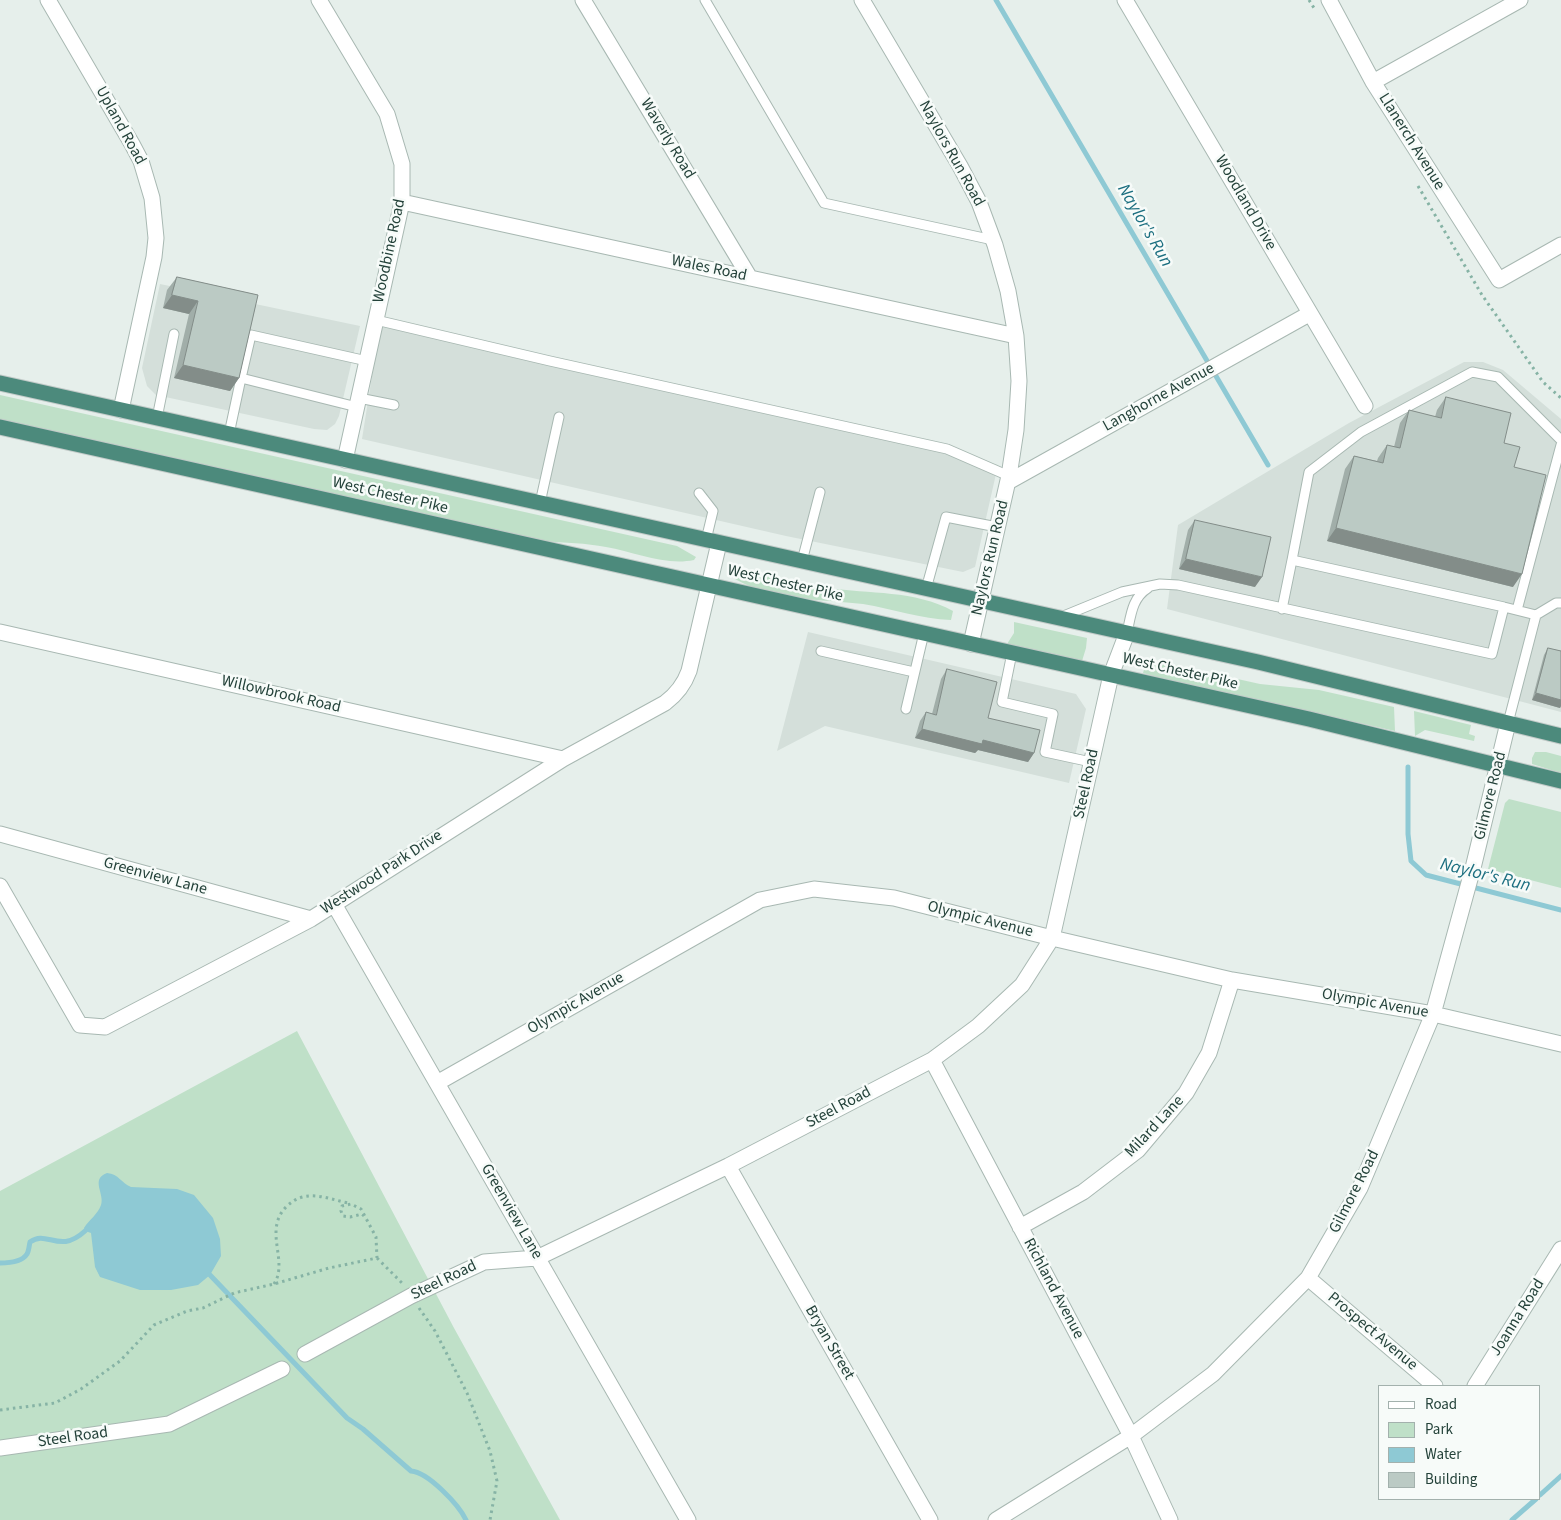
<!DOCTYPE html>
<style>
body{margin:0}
#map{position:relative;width:1561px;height:1520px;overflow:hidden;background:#e6efeb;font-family:"Source Sans 3",sans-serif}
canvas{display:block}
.legend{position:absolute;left:1378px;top:1385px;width:162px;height:115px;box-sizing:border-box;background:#f7fbf9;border:1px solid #a3b1ad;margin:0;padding:6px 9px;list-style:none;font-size:15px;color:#24423a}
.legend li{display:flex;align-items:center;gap:10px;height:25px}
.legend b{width:25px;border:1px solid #a3b1ad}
</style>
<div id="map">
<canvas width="1561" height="1520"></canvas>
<ul class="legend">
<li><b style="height:6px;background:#fff"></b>Road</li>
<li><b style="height:14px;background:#bfe0c8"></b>Park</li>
<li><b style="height:14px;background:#8ec9d4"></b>Water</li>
<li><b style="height:14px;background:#bbcac4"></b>Building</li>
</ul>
</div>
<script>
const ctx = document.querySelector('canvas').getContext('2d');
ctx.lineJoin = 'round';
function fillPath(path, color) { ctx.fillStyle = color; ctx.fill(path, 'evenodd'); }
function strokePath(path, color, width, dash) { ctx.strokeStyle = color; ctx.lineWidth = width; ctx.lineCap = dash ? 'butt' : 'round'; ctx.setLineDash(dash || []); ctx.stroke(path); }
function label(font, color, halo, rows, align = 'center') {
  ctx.font = font + ' "Source Sans 3",sans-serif'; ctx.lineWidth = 5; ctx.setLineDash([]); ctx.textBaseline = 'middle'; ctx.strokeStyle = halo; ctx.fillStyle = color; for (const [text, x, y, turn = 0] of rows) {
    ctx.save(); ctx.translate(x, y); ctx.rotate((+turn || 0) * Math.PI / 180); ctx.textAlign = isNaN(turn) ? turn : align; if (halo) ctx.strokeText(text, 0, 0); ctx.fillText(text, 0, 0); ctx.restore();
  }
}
const built = new Path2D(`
 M 160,284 L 360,326 L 339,416 L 335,424 L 327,430 L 314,429 L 156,395 L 147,386 L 142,368 Z
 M 380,325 L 525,360 L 998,465 L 975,567 L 963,572 L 786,536 L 362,439 Z
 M 1464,362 L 1483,362 L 1503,370 L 1561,419 L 1561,712 L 1167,609 L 1178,525 L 1349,423 Z
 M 808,632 L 1076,694 L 1086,709 L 1069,783 L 825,726 L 777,751 Z`);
const green = new Path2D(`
 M 0,395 L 677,546 L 696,557 L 694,560 C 665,566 635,552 606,547 C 586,543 565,543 544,541 L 0,420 Z
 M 737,572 C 768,572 798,583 828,588 C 869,594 915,590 953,611 L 951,620 C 921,619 893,609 863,604 C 821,599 773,601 735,579 L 734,576 Z
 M 1014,622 L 1087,638 L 1086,648 L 1082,661 L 1007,644 L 1014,633 Z
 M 1147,660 L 1161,662 L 1260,684 L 1319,690 L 1394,707 L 1395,731 L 1157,677 L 1143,673 Z
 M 1414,711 L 1471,725 L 1469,734 L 1475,736 L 1474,741 L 1425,730 L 1415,736 Z
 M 1535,752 L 1546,752 L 1561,756 L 1561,773 L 1532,764 L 1532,758 Z
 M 1509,799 L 1561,812 L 1561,888 L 1488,869 L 1505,803 Z
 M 297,1031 L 454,1328 L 560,1520 L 0,1520 L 0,1191 Z`);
const water = new Path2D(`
 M 107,1173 C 119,1174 121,1183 131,1187 L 177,1189 L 194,1195 L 213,1218 L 220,1239 L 221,1256 L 210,1275 L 198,1285 L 171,1290 L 140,1290 L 100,1277 L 95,1267 L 91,1233 L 85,1231 L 84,1228 C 89,1220 98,1214 101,1205 C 105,1194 90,1179 107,1173 Z`);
const stream = new Path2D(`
 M 996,0 L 1268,465
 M 1408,767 L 1408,834 L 1411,861 L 1426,875 L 1561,910
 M 0,1263 C 8,1263 22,1262 27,1254 C 29,1251 29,1246 30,1242 C 47,1229 59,1255 85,1231
 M 210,1275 L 347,1418 L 363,1429 L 411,1471 C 428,1472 459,1505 466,1520
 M 1540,1495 L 1561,1476
 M 1512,1520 L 1536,1499`);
const path = new Path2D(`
 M 1309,0 L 1314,8
 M 1418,186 L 1482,295 L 1543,382 L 1561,398
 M 377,1258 L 403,1284
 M 274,1284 C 289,1261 263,1231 286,1207 C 305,1188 325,1198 348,1203
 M 419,1308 L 435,1331 L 467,1393 L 490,1451 L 497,1481 L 490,1520
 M 0,1410 L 55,1403 L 81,1389 L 120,1361 L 154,1325 L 187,1311 L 203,1308 L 234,1293 L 274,1284 L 329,1268 L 377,1258 L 376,1237 L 361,1209 L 351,1204 L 342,1206 L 341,1211 L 343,1216 L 350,1217 L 362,1214 L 364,1216`);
const service = new Path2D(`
 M 705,0 L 824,203 L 993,240
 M 376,320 L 550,361 L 947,449 L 1009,476
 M 359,398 L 394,405
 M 357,407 L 241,378 L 251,335 L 367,361
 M 157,418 L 174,334
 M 229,434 L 241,378
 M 699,493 L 713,511 L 706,540
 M 540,503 L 559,417
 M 1292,560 L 1309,472 L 1361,432 L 1472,372 L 1498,377 L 1561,440
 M 802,561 L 820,492
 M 926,589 L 946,517 L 997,527
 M 1504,607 L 1536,615 L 1556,603 L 1561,603
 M 1517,610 L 1561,445
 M 1061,617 L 1122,592 L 1160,584 L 1178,585 L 1492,654 L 1504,607 L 1292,560 L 1282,609
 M 1127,633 C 1131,615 1132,598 1148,588
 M 821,651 L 914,672
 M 1012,653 L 1002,702 L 1053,714 L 1045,752 L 1091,762
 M 906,709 L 924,633
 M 1508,723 L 1536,615`);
const minor = new Path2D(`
 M 48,0 L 132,144 L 141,161 L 152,198 L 156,238 L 154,257 L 121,410
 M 319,0 L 387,114 L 402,164 L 402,202 L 345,460
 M 583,0 L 750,278
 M 862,0 L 960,166 L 979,202 L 995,245 L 1008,291 L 1016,336 L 1019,381 L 1016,430 L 1009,476 L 971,644
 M 1125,0 L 1365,406
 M 1329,0 L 1373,82 L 1499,280 L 1561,245
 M 1373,82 L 1520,0
 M 402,202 L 1016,336
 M 1008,482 L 1309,314
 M 0,632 L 563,759
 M 0,834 L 311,919
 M 0,886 L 80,1025 L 105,1027 L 311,919 L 563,759 L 665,703 C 677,694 684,685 689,671 L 719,543
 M 334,904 L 688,1520
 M 932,1060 L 1131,1436 L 1170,1520
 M 437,1083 L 760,900 L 814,889 L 894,898 L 1052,938 L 1232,980 L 1433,1014 L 1561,1044
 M 728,1166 L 930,1520
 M 1020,1227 L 1083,1192 L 1138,1150 L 1186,1093 L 1209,1053 L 1232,980
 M 1308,1278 L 1435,1386
 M 305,1354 L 411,1296 L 484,1262 L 537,1258 L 728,1166 L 932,1060 L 978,1026 L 1022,985 L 1052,938 L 1111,675 L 1127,633
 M 1475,1386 L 1561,1249
 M 0,1448 L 169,1424 L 282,1369
 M 996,1520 L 1131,1436 L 1213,1374 L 1308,1278 L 1360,1188 L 1433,1014 L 1473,868 L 1508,723`);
const trunk = new Path2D(`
 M 0,383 L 1258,662 L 1561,736
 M 0,427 L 1309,719 L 1561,781`);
const wall = new Path2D(`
 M 177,277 L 258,295 L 239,378 L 230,391 L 174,378 L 189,314 L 163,308 L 167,290 Z
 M 1446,397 L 1504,443 L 1514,467 L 1513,587 L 1327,541 L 1345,469 L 1354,456 L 1377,461 L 1378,458 L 1387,445 L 1394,447 L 1400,423 L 1409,410 L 1435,417 L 1437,410 Z
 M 1195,520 L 1255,587 L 1179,569 L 1188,530 Z
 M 1548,648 L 1561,651 L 1561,706 L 1560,708 L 1532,700 L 1544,655 Z
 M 947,669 L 988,718 L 1034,753 L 1028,762 L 978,750 L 975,753 L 915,738 L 920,721 L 926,712 L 932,714 L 941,679 Z`);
const shadedWall = new Path2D(`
 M 172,295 L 198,301 L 189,314 L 163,308 Z
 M 183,365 L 239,378 L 230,391 L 174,378 Z
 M 1336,528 L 1522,574 L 1513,587 L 1327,541 Z
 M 1186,559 L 1262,577 L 1255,587 L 1179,569 Z
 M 1536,693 L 1561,700 L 1561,706 L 1560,708 L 1532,700 Z
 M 922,729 L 983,740 L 1034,753 L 1028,762 L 978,750 L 975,753 L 915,738 Z`);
const building = new Path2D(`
 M 177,277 L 258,295 L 239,378 L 183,365 L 198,301 L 172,295 Z
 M 1446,397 L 1511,413 L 1504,443 L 1520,447 L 1514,467 L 1546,475 L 1522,574 L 1336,528 L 1354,456 L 1383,463 L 1387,445 L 1400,448 L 1409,410 L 1441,418 Z
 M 1195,520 L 1271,537 L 1262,577 L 1186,559 Z
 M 1548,648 L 1561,651 L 1561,700 L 1536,693 Z
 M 947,669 L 997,682 L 988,718 L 1040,730 L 1034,753 L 983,740 L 982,744 L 922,729 L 926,712 L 936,715 Z`);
const streetNames = [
 ["Upland Road",120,126,61],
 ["Waverly Road",667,139,59],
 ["Llanerch Avenue",1411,142,58],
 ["Naylors Run Road",951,154,61],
 ["Woodland Drive",1245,203,60],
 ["Woodbine Road",390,251,-78],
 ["Wales Road",709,269,12],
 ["Langhorne Avenue",1159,398,-29],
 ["West Chester Pike",390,496,13],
 ["Naylors Run Road",991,558,-77],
 ["West Chester Pike",785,584,13],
 ["West Chester Pike",1180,672,13],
 ["Willowbrook Road",281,695,13],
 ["Steel Road",1087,784,-78],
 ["Gilmore Road",1491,796,-76],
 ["Westwood Park Drive",382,873,-33],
 ["Greenview Lane",155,877,15],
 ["Olympic Avenue",980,920,14],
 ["Olympic Avenue",576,1004,-30],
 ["Olympic Avenue",1375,1004,10],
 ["Steel Road",839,1108,-28],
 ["Milard Lane",1155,1127,-47],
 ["Gilmore Road",1355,1192,-63],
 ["Greenview Lane",511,1212,60],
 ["Steel Road",444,1281,-26],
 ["Richland Avenue",1053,1289,62],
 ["Joanna Road",1518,1318,-58],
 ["Prospect Avenue",1372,1332,40],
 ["Bryan Street",829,1343,60],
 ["Steel Road",73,1438,-8]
];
const waterNames = [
 ["Naylor's Run",1144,226,60],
 ["Naylor's Run",1485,876,14]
];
fillPath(built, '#d4dfda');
fillPath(green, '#bfe0c8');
fillPath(water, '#8ec9d4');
strokePath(stream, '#8ec9d4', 5);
strokePath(service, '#a8b8b2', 11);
strokePath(minor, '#a8b8b2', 17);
strokePath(trunk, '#c2cac8', 17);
strokePath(path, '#86b3a5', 3, [2.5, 4]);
strokePath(service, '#fff', 9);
strokePath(minor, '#fff', 15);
strokePath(trunk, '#4c8a7c', 15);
fillPath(wall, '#a1aea9');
fillPath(shadedWall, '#838d89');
fillPath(building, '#bbcac4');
strokePath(building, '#838d89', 1);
label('16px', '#24423a', '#f7fbf9', streetNames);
label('italic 18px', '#1c6f80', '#f7fbf9', waterNames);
</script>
